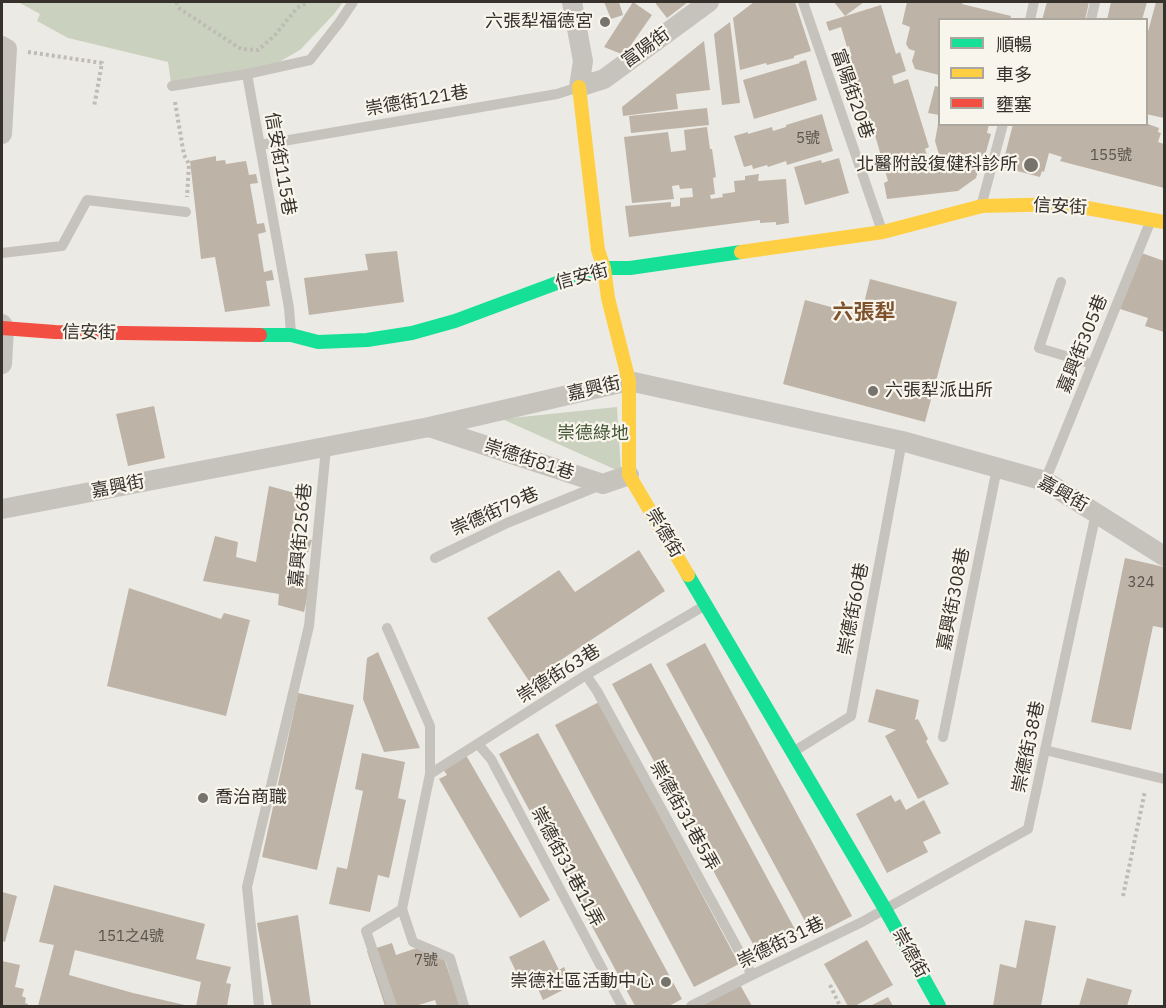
<!DOCTYPE html>
<meta charset="utf-8">
<style>
body{margin:0}
#map{position:relative;width:1166px;height:1008px;overflow:hidden;background:#eceae4;font-family:"IBM Plex Sans","Noto Sans TC",sans-serif}
canvas{display:block}
.frame{position:absolute;inset:0;border:3px solid #37312b;pointer-events:none}
.legend{position:absolute;left:938px;top:18px;width:210px;height:108px;box-sizing:border-box;background:#f8f5ec;border:2px solid #aba79f;margin:0;padding:8px 10px;list-style:none;font-size:18px;color:#37312b}
.legend li{display:flex;align-items:center;gap:12px;height:30px}
.legend b{width:30px;border:2px solid #aba79f}
</style>
<div id="map">
<canvas width="1166" height="1008"></canvas>
<div class="frame"></div>
<ul class="legend">
<li><b style="height:8px;background:#16e098"></b>順暢</li>
<li><b style="height:8px;background:#ffcf43"></b>車多</li>
<li><b style="height:8px;background:#f24e42"></b>壅塞</li>
</ul>
</div>
<script>
const ctx = document.querySelector('canvas').getContext('2d');
ctx.lineJoin = 'round';
function fillPath(path, color) { ctx.fillStyle = color; ctx.fill(path, 'evenodd'); }
function strokePath(path, color, width, dash) { ctx.strokeStyle = color; ctx.lineWidth = width; ctx.lineCap = dash ? 'butt' : 'round'; ctx.setLineDash(dash || []); ctx.stroke(path); }
function label(font, color, halo, rows, align = 'center') {
  ctx.font = font + ' "IBM Plex Sans","Noto Sans TC",sans-serif'; ctx.lineWidth = 4.5; ctx.setLineDash([]); ctx.textBaseline = 'middle'; ctx.strokeStyle = halo; ctx.fillStyle = color; for (const [text, x, y, turn = 0] of rows) {
    ctx.save(); ctx.translate(x, y); ctx.rotate((+turn || 0) * Math.PI / 180); ctx.textAlign = isNaN(turn) ? turn : align; if (halo) ctx.strokeText(text, 0, 0); ctx.fillText(text, 0, 0); ctx.restore();
  }
}
const green = new Path2D(`
 M 18,2 L 343,2 L 334,14 L 300,50 L 272,66 L 171,83 L 168,62 L 68,38 L 37,21 L 40,14 Z
 M 617,407 L 621,472 L 502,419 Z`);
const building = new Path2D(`
 M 604,2 L 619,2 L 623,15 L 611,19 Z
 M 633,2 L 652,15 L 624,55 L 604,47 Z
 M 656,2 L 688,2 L 667,18 L 656,4 Z
 M 754,2 L 795,2 L 811,51 L 794,56 L 794,58 L 767,65 L 766,63 L 740,70 L 733,18 Z
 M 834,2 L 864,2 L 845,16 Z
 M 907,2 L 963,2 L 962,4 L 1011,16 L 1010,20 L 939,20 L 939,75 L 915,69 L 912,61 L 915,51 L 909,49 L 906,44 L 910,27 L 902,24 Z
 M 1047,2 L 1089,2 L 1085,20 L 1042,20 Z
 M 1111,2 L 1147,2 L 1142,20 L 1107,20 Z
 M 1156,2 L 1164,2 L 1164,118 L 1146,114 L 1146,39 Z
 M 881,5 L 896,54 L 900,52 L 906,71 L 892,76 L 894,84 L 908,79 L 929,147 L 925,149 L 931,168 L 942,165 L 935,141 L 938,124 L 989,124 L 987,133 L 991,134 L 984,159 L 982,158 L 976,178 L 958,191 L 887,199 L 884,183 L 888,181 L 884,167 L 873,170 L 870,160 L 881,156 L 870,118 L 857,122 L 855,111 L 865,109 L 854,71 L 843,74 L 841,64 L 851,61 L 849,54 L 851,54 L 849,46 L 847,47 L 841,27 L 829,31 L 826,22 Z
 M 730,22 L 740,103 L 722,105 L 714,34 Z
 M 704,41 L 710,90 L 676,94 L 678,109 L 623,116 L 622,107 Z
 M 806,60 L 817,100 L 754,119 L 743,80 L 800,63 L 799,62 Z
 M 935,86 L 939,87 L 939,115 L 928,113 Z
 M 707,108 L 709,125 L 631,133 L 629,116 Z
 M 822,114 L 833,151 L 787,165 L 786,161 L 768,167 L 767,165 L 753,169 L 752,165 L 744,167 L 734,136 L 748,132 L 748,134 L 772,127 L 773,131 L 786,127 L 786,125 Z
 M 1013,124 L 1114,124 L 1118,126 L 1119,125 L 1148,124 L 1159,128 L 1158,132 L 1161,133 L 1158,142 L 1164,144 L 1164,188 L 1060,161 L 1062,157 L 1049,153 L 1044,172 L 1042,171 L 1040,177 L 1002,167 Z
 M 707,127 L 710,149 L 712,149 L 716,177 L 713,178 L 715,194 L 710,195 L 711,199 L 723,197 L 722,194 L 735,192 L 734,181 L 745,180 L 745,176 L 759,174 L 758,181 L 786,179 L 789,223 L 776,225 L 776,222 L 760,223 L 760,220 L 752,221 L 629,237 L 625,206 L 671,202 L 671,207 L 680,206 L 680,198 L 693,197 L 692,188 L 680,189 L 679,185 L 672,186 L 674,199 L 632,203 L 624,137 L 668,132 L 671,152 L 686,150 L 684,130 Z
 M 216,156 L 216,161 L 225,160 L 226,164 L 246,161 L 249,175 L 256,174 L 258,183 L 250,184 L 257,224 L 264,223 L 266,232 L 258,234 L 264,272 L 272,270 L 274,280 L 266,281 L 270,306 L 225,312 L 215,257 L 201,259 L 190,161 Z
 M 839,158 L 849,193 L 805,205 L 794,167 L 821,160 L 822,163 Z
 M 397,251 L 404,302 L 309,315 L 304,278 L 368,270 L 365,254 Z
 M 1136,251 L 1164,261 L 1164,332 L 1145,326 L 1148,318 L 1117,308 Z
 M 870,279 L 957,302 L 925,422 L 783,384 L 805,300 L 861,315 Z
 M 154,406 L 165,458 L 128,466 L 116,414 Z
 M 269,486 L 306,496 L 296,536 L 312,540 L 307,556 L 291,554 L 288,569 L 312,576 L 304,612 L 278,605 L 279,594 L 203,581 L 215,536 L 238,542 L 236,557 L 256,562 Z
 M 639,550 L 665,591 L 529,681 L 487,618 L 559,570 L 575,592 Z
 M 1125,558 L 1164,567 L 1164,628 L 1153,626 L 1131,730 L 1091,722 Z
 M 129,588 L 221,619 L 224,613 L 250,620 L 226,716 L 107,686 Z
 M 705,643 L 852,916 L 813,936 L 666,664 Z
 M 378,652 L 420,748 L 384,752 L 363,699 L 367,658 Z
 M 651,663 L 798,935 L 760,957 L 612,684 Z
 M 876,689 L 919,700 L 915,720 L 918,719 L 928,739 L 926,741 L 949,784 L 918,799 L 885,736 L 896,730 L 868,722 Z
 M 298,693 L 354,705 L 317,870 L 262,857 Z
 M 599,702 L 739,964 L 694,987 L 555,725 Z
 M 538,733 L 682,999 L 669,1006 L 635,1006 L 499,754 Z
 M 463,750 L 550,900 L 520,918 L 439,779 L 447,775 L 439,763 Z
 M 362,753 L 405,762 L 398,798 L 406,800 L 389,878 L 378,875 L 370,912 L 329,904 L 337,867 L 347,869 L 363,791 L 355,789 Z
 M 891,795 L 895,802 L 900,799 L 906,810 L 924,800 L 941,833 L 923,842 L 928,852 L 887,873 L 856,814 Z
 M 54,885 L 205,924 L 196,959 L 231,967 L 226,983 L 231,984 L 227,1006 L 196,1006 L 201,982 L 75,950 L 69,975 L 133,993 L 189,1006 L 38,1006 L 54,945 L 39,942 Z
 M 2,892 L 17,896 L 5,942 L 2,941 Z
 M 298,915 L 311,1006 L 272,1006 L 257,923 Z
 M 1025,920 L 1056,926 L 1041,1006 L 993,1006 L 1000,964 L 1016,968 Z
 M 544,940 L 559,970 L 564,967 L 573,985 L 543,1000 L 534,980 L 523,986 L 509,957 Z
 M 867,940 L 893,985 L 855,1006 L 848,1006 L 824,964 Z
 M 392,943 L 396,955 L 429,944 L 441,949 L 460,1006 L 437,1006 L 435,1000 L 415,1006 L 385,1006 L 367,951 Z
 M 2,961 L 20,965 L 15,987 L 24,989 L 22,996 L 26,998 L 25,1003 L 28,1004 L 27,1006 L 2,1006 Z
 M 1087,978 L 1132,990 L 1127,1006 L 1079,1006 Z
 M 739,983 L 752,1006 L 697,1006 Z
 M 888,997 L 893,1006 L 870,1006 Z`);
const path = new Path2D(`
 M 176,2 L 180,9 L 241,49 L 258,50 L 275,35 L 297,8 L 308,2
 M 28,52 L 102,63 L 94,107
 M 175,102 L 184,155 L 189,164 L 187,197
 M 1123,896 L 1145,791
 M 830,985 L 840,1006`);
const lane = new Path2D(`
 M 803,2 L 882,231
 M 1030,20 L 1034,2
 M 1091,20 L 1095,2
 M 247,74 L 310,60 L 339,23 L 353,2
 M 172,86 L 247,74 L 289,308 L 291,333
 M 260,145 L 557,94 L 579,87
 M 982,203 L 1003,124
 M 2,253 L 62,246 L 87,200 L 186,212
 M 1061,282 L 1039,348 L 1092,364
 M 1045,481 L 1151,220
 M 435,558 L 507,523 L 603,484
 M 387,628 L 430,726 L 430,774 L 402,909 L 366,931 L 392,1006
 M 586,675 L 597,691 L 752,975
 M 943,737 L 997,468
 M 478,744 L 491,759 L 622,1006
 M 1045,750 L 1164,779
 M 793,752 L 851,716 L 902,441
 M 430,774 L 586,675 L 704,606
 M 402,909 L 413,942 L 450,958 L 464,1006
 M 259,1006 L 247,887 L 309,626 L 326,448
 M 691,1006 L 752,975 L 862,922 L 1028,829 L 1096,513`);
const street = new Path2D(`
 M 572,2 L 583,61 L 579,87 L 604,79 L 709,2
 M 2,46 L 7,49 L 2,134
 M 2,324 L 4,328 L 2,364
 M 429,427 L 603,484 L 629,475
 M 2,509 L 429,427 L 629,381 L 902,441 L 1045,481 L 1164,556`);
const fast = new Path2D(`
 M 260,335 L 291,335 L 318,342 L 367,340 L 412,333 L 455,321 L 573,277 L 604,268 L 630,268 L 741,252
 M 688,575 L 885,909 L 939,1006`);
const slow = new Path2D(`
 M 579,87 L 598,250 L 604,268 L 608,298 L 629,381 L 629,475 L 688,575
 M 741,252 L 883,232 L 982,206 L 1065,204 L 1164,222`);
const jam = new Path2D(`
 M 2,328 L 55,332 L 260,335`);
const markers = [
 [605,22,6,"#76726c"],
 [1031,165,8,"#76726c"],
 [873,391,6,"#76726c"],
 [203,798,6,"#76726c"],
 [666,982,6,"#76726c"]
];
const numberNames = [
 ["5號",808,139],
 ["155號",1111,156],
 ["324",1141,583],
 ["151之4號",131,937],
 ["7號",426,961]
];
const poiNames = [
 ["六張犁福德宮",593,22],
 ["北醫附設復健科診所",1018,165],
 ["六張犁派出所",885,391,"left"],
 ["喬治商職",215,798,"left"],
 ["崇德社區活動中心",654,982]
];
const streetNames = [
 ["富陽街",646,48,-36],
 ["富陽街20巷",852,94,71],
 ["崇德街121巷",417,101,-10],
 ["信安街115巷",280,164,80],
 ["信安街",1060,207,3],
 ["信安街",582,277,-15],
 ["信安街",89,333,1],
 ["嘉興街305巷",1083,344,-68],
 ["嘉興街",594,389,-13],
 ["崇德街81巷",529,460,18],
 ["嘉興街",118,487,-11],
 ["嘉興街",1063,494,29],
 ["崇德街79巷",495,512,-24],
 ["崇德街",664,533,59],
 ["嘉興街256巷",301,535,-85],
 ["嘉興街308巷",954,599,-79],
 ["崇德街60巷",854,609,-79],
 ["崇德街63巷",559,674,-32],
 ["崇德街38巷",1029,747,-78],
 ["崇德街31巷5弄",684,816,61],
 ["崇德街31巷11弄",567,867,62],
 ["崇德街31巷",781,943,-26],
 ["崇德街",910,953,61]
];
const parkNames = [
 ["崇德綠地",593,434]
];
const quarterNames = [
 ["六張犁",864,313]
];
fillPath(green, '#cad2bf');
fillPath(building, '#beb3a7');
strokePath(path, '#bfbbb5', 4, [3, 3]);
strokePath(lane, '#c6c3bd', 10);
strokePath(street, '#c6c3bd', 20);
strokePath(fast, '#16e098', 14);
strokePath(slow, '#ffcf43', 14);
strokePath(jam, '#f24e42', 14);
for (const [x, y, r, color] of markers) { const dot = new Path2D(); dot.arc(x, y, r, 0, 2 * Math.PI); ctx.fillStyle = color; ctx.fill(dot); strokePath(dot, '#f8f5ec', 2); }
label('15px', '#59524a', null, numberNames);
label('18px', '#37312b', '#f8f5ec', poiNames, 'right');
label('18px', '#37312b', '#f8f5ec', streetNames);
label('18px', '#3f5231', '#f8f5ec', parkNames);
label('bold 21px', '#7d512c', '#f8f5ec', quarterNames);
</script>
